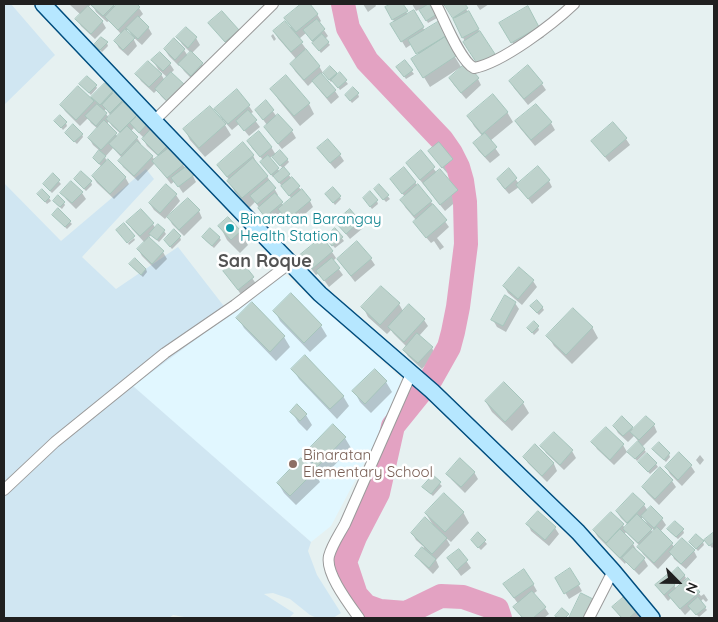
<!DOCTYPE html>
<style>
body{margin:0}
#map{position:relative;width:718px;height:622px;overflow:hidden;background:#e6f1f1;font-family:Quicksand,sans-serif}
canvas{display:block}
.frame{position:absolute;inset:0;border:5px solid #202020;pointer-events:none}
.north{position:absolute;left:653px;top:557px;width:50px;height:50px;-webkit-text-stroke:4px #fff;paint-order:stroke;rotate:113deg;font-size:14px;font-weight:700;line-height:20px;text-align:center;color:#202020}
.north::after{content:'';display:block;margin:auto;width:18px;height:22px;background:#202020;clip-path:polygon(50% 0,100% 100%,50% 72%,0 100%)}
</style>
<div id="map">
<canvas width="718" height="622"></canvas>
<div class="frame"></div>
<div class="north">N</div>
</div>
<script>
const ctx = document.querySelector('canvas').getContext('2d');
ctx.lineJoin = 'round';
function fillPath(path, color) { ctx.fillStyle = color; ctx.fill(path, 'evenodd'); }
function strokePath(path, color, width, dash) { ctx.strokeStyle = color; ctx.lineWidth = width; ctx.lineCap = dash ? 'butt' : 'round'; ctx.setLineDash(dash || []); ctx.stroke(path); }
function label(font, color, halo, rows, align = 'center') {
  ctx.font = font + ' Quicksand,sans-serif'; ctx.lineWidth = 5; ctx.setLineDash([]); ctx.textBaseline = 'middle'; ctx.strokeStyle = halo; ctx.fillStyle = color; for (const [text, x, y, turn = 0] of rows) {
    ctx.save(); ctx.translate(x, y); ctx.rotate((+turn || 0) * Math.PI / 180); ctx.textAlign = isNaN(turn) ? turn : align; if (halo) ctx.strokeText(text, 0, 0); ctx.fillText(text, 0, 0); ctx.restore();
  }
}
const education = new Path2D(`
 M 284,274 L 402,379 L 397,401 L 331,526 L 311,542 L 132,386 Z`);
const farmland = new Path2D(`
 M 4,4 L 11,4 L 55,55 L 4,105 Z
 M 146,169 L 154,179 L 82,257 L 116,289 L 178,247 L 230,314 L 133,386 L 311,542 L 308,551 L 317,575 L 341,613 L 333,618 L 317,618 L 310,615 L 290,599 L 273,593 L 264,594 L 294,613 L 289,618 L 190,618 L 173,615 L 169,618 L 4,618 L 4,183 L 61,241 Z`);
const shadow = new Path2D(`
 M 69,4 L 91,4 L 88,8 L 102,21 L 106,28 L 95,39 L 81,26 L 77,19 L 81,15 Z
 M 92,4 L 113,4 L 116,7 L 119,4 L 135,4 L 139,8 L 143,14 L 139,18 L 148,27 L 152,34 L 142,45 L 132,36 L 128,29 L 126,32 L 133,38 L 137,46 L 128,56 L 119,48 L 115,41 L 122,35 L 109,21 L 107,22 L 96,12 Z
 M 303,4 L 308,4 L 317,14 L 321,21 L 319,23 L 328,36 L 325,39 L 330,45 L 321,53 L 306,33 L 299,39 L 306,49 L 305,50 L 319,66 L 323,73 L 321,74 L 335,91 L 339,97 L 331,104 L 317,87 L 313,81 L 308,86 L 295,71 L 291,64 L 297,60 L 278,38 L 274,31 L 291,27 L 286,19 Z
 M 363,4 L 375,4 L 376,6 L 368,12 Z
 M 393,4 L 402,4 L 408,15 L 413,12 L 425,31 L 440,22 L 451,41 L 447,44 L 461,67 L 430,87 L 419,69 L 419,55 L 412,44 L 406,48 L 392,25 L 395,23 L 386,8 Z
 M 412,4 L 428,4 L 437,18 L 428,23 L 420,9 L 416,11 Z
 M 446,4 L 463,4 L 497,61 L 483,71 L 468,49 L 455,19 Z
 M 476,4 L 489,4 L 480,10 Z
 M 527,8 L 544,37 L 518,52 L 501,23 Z
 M 186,28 L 196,38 L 200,45 L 192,53 L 202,64 L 206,70 L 195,82 L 184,71 L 180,65 L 179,66 L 169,56 L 165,50 L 174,40 L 184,50 L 188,56 L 191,53 L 182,44 L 178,37 Z
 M 214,29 L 238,30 L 241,37 L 229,47 Z
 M 273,34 L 276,39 L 274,41 L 271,36 Z
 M 107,43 L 108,46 L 102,52 L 95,45 Z
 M 153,61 L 170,64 L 174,70 L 171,73 L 173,108 L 161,96 L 157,90 L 154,93 L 141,81 L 137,74 L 160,72 ZM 158,69 L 168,78 L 165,81 Z
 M 405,62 L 414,74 L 406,79 L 400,70 Z
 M 336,74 L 337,77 L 340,74 L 348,84 L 340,90 L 333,80 L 331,82 L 326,76 Z
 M 450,79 L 478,79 L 481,85 L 466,99 L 454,85 Z
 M 510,81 L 542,84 L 546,90 L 528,105 L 514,88 Z
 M 80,84 L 96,86 L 97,88 L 91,95 Z
 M 105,84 L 114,94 L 123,100 L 127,106 L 137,118 L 140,115 L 168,144 L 186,169 L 193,176 L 196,182 L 183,193 L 175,181 L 171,184 L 155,163 L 138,181 L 123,167 L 120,161 L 122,158 L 113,148 L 105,157 L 107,162 L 125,177 L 129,184 L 114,199 L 97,183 L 93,177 L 102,167 L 96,161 L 100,151 L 93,145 L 89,138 L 98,129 L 91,123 L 88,118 L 80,126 L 65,111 L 61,105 L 90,99 ZM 106,109 L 111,116 L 109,118 L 104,111 ZM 109,121 L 112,126 L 121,134 L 118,137 L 107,124 ZM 134,128 L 144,138 L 143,139 L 147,146 L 159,157 L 155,161 L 152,156 L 140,145 L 141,144 L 137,138 L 130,132 Z
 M 272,89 L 309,104 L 314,114 L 300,126 L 278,99 Z
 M 358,94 L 359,97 L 352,103 L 348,98 Z
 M 266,102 L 277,117 L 278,115 L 292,131 L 296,138 L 282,149 L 269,133 L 265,127 L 267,125 L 256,110 Z
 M 536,105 L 551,123 L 555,130 L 535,146 L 520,128 L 516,122 Z
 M 249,106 L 253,112 L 250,114 L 260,127 L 249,136 L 239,124 L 232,130 L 223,120 L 222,120 L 231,135 L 205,157 L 190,140 L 185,130 L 221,120 L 222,119 L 216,109 Z
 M 507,112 L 513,122 L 490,141 L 500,155 L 490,163 L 478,150 L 475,143 L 483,137 L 474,126 L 469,116 Z
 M 56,121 L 66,123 L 67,126 L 63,130 Z
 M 66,133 L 82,134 L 83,137 L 77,144 Z
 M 626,139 L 630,145 L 609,162 L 597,147 Z
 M 249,141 L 271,147 L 276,155 L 287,159 L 289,162 L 283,168 L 310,201 L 313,207 L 291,226 L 281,212 L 270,222 L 255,202 L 249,208 L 235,192 L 229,181 L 230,181 L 218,165 L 253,155 L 256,162 L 255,163 L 267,176 L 278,195 L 277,197 L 284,206 L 292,199 L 274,176 L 273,177 L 263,165 L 264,161 L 252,148 ZM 273,156 L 283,169 L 280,172 L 269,158 Z
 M 319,149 L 340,155 L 344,161 L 335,169 L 323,155 Z
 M 420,152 L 437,173 L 457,191 L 460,198 L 445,211 L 411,169 Z
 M 434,158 L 452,160 L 456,166 L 447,173 Z
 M 404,169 L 431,202 L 449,227 L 437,238 L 444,247 L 440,250 L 434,241 L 431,243 L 418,228 L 414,222 L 416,220 L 405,207 L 402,200 L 405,197 L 392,180 Z
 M 509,170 L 519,184 L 549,181 L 552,187 L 532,204 L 519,187 L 509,194 L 502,186 L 498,179 Z
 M 53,175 L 61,184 L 52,193 L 46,187 Z
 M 75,180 L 91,182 L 92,185 L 86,191 Z
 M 166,186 L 176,195 L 180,201 L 165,219 L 154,210 L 150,204 Z
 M 379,186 L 390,199 L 386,202 L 377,192 Z
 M 62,193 L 82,193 L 86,199 L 76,209 L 66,199 Z
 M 38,194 L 49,198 L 51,201 L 47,204 Z
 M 329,197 L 340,197 L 341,199 L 335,205 Z
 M 366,201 L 377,201 L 378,204 L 372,209 Z
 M 64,203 L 65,205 L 62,209 L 56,204 Z
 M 199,211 L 202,218 L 184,236 L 172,224 L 169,217 Z
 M 350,211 L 359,222 L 363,228 L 350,239 L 341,228 L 337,222 Z
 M 53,215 L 70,222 L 72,224 L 67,229 Z
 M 128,223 L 153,224 L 155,228 L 158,225 L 164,231 L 166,234 L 159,242 L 151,235 L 148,238 L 163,252 L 167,259 L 156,270 L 142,256 L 138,249 L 145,243 L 132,229 Z
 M 220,226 L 240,231 L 248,245 L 240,253 L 227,240 Z
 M 335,229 L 344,241 L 335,248 L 328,240 Z
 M 180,237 L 181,240 L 172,249 L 167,243 Z
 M 219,237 L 221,240 L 214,248 L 205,240 Z
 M 134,238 L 135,240 L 129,245 L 128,243 Z
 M 332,252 L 336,258 L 333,261 L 343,275 L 329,287 L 319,273 L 316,275 L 306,262 L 302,256 Z
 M 338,259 L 371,259 L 375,265 L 355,282 L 342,265 Z
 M 239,260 L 257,285 L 242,296 L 229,277 Z
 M 132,267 L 146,269 L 147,272 L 143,277 Z
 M 533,281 L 537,287 L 522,305 L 508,293 L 504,286 Z
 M 515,303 L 519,309 L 506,332 L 497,327 L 493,320 Z
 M 252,304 L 284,337 L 290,347 L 276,361 L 244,328 L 238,318 Z
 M 399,304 L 403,311 L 424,320 L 428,326 L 419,336 L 432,348 L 435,354 L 422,369 L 408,356 L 404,350 L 407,347 L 393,333 L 391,330 L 387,334 L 368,317 L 363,307 Z
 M 542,307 L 544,310 L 539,315 L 533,309 Z
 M 275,311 L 321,326 L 327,336 L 310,352 L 280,321 Z
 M 538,327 L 539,330 L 534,335 L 529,329 Z
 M 592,327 L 598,338 L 572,364 L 554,346 L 548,336 Z
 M 293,369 L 343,396 L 349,406 L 337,419 L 299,379 Z
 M 375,371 L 386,382 L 392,392 L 371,413 L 360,402 L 354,391 Z
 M 504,384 L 523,403 L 529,413 L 512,431 L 492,412 L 486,402 Z
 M 297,406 L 306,415 L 312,425 L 307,431 L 298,422 L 292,412 Z
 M 654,425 L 657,432 L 642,447 L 646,452 L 637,461 L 629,452 L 639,442 L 634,436 L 628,442 L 618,433 L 614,426 L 632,427 L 633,430 Z
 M 606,429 L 623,445 L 627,452 L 614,465 L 597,449 L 593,442 Z
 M 554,434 L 572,451 L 576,458 L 564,470 L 546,453 L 542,446 Z
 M 345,438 L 351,448 L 324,476 L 311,465 L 306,455 Z
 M 535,446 L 554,464 L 557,471 L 547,482 L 528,463 L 524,457 Z
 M 655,452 L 669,454 L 670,457 L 666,462 Z
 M 679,454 L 691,466 L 695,472 L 682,486 L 670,474 L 666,467 Z
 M 700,455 L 704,460 L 700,465 L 696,460 Z
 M 640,463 L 656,464 L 658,467 L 650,474 Z
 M 314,472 L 320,482 L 296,505 L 284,493 L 278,483 Z
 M 474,472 L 478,479 L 465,493 L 452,480 L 448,474 Z
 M 433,477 L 442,486 L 433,496 L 426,490 Z
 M 672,481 L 676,487 L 659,505 L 647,493 L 643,487 Z
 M 633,495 L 644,505 L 648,511 L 662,519 L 666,525 L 660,532 L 672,544 L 675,548 L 694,551 L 697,557 L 686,569 L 674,559 L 672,554 L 658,569 L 643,554 L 639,547 L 640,546 L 626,532 L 624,535 L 633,544 L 637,551 L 636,552 L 644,559 L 648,566 L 639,575 L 626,562 L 625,564 L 598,537 L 594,531 L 623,525 L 625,529 L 628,525 L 621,518 L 617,512 ZM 643,517 L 649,527 L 640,520 ZM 648,525 L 655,531 L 653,533 Z
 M 463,512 L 469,523 L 451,542 L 446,538 L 450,545 L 436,560 L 439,567 L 433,574 L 421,562 L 417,556 L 424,547 L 416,540 L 412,533 L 433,525 L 426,514 Z
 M 528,524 L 555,528 L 559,534 L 549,546 L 531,531 Z
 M 683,530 L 684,533 L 678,539 L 670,532 Z
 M 714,533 L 714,546 L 712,548 L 706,540 Z
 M 478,534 L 487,544 L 481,550 L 474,543 Z
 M 690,542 L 703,542 L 704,545 L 698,551 Z
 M 459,550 L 471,568 L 461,576 L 453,565 Z
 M 570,570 L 582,591 L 569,599 L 556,578 Z
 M 684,575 L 686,578 L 682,583 L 683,584 L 688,580 L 701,596 L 704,594 L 708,600 L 706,602 L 703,599 L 700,602 L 707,610 L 699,617 L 691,609 L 685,615 L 671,598 L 668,601 L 661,592 L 657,586 L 674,585 L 677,590 L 681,586 L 674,578 Z
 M 533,584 L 537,591 L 533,594 L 545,608 L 549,614 L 544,618 L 522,618 L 515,608 L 519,605 L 509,591 Z
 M 614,608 L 636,611 L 640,618 L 621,618 Z`);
const river = new Path2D(`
 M 343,4 L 348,28 L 367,61 L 442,140 L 451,153 L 458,167 L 462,181 L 465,202 L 466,244 L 458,307 L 453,332 L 449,347 L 431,379 L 393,426 L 378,493 L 355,537 L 345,562 L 356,595 L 366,606 L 380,611 L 406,613 L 441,596 L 463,597 L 497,609 L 500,618`);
const building = new Path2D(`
 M 92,4 L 115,4 L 103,16 L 91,5 Z
 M 117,4 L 137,4 L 140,7 L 118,30 L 105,17 Z
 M 301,4 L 310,4 L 318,14 L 296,32 L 284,18 Z
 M 391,4 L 403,4 L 408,11 L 392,20 L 385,7 Z
 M 429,4 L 437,14 L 426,21 L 419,10 Z
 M 444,4 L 465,4 L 468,8 L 453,18 Z
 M 88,6 L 103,21 L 91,34 L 75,19 Z
 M 528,6 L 539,27 L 511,43 L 499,23 Z
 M 414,10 L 424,27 L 401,42 L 390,24 Z
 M 222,11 L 239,30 L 225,42 L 208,23 Z
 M 469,11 L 479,29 L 462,38 L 453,19 Z
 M 138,16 L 149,27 L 138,39 L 126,28 Z
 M 317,19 L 325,29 L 312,41 L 303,30 Z
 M 441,20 L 449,34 L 416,54 L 408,40 Z
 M 285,21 L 303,42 L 291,52 L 273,31 Z
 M 186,27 L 197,37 L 188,48 L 176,37 Z
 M 125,29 L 135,38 L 123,50 L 114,41 Z
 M 480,31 L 495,54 L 478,65 L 463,42 Z
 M 322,34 L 329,42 L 319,51 L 312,43 Z
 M 101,37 L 108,42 L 100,50 L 94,45 Z
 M 445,37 L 456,56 L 423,78 L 411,59 Z
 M 174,38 L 185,49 L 175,60 L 164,49 Z
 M 306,49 L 320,66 L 304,80 L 290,64 Z
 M 191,51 L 203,63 L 191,76 L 178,64 Z
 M 160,52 L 171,63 L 163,71 L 151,60 Z
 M 405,60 L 413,70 L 404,77 L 396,67 Z
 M 148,61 L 162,74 L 149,87 L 135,74 Z
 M 466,63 L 479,78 L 461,93 L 449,78 Z
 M 528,65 L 543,83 L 524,99 L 509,81 Z
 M 330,66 L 337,73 L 329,80 L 323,73 Z
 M 171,72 L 185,85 L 169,103 L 155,89 Z
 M 340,72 L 347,80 L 338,88 L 331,80 Z
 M 321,73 L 336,90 L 327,98 L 312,81 Z
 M 286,75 L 310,103 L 294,116 L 270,89 Z
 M 87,76 L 97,85 L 89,93 L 79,84 Z
 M 105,83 L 113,91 L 100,105 L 91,97 Z
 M 78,86 L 94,101 L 76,120 L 60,105 Z
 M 353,87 L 359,93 L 350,101 L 345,95 Z
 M 237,89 L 250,105 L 228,124 L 214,109 Z
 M 115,91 L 124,99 L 110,113 L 102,105 Z
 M 493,94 L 508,112 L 482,134 L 467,116 Z
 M 266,100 L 274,110 L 263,120 L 255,110 Z
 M 123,102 L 137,115 L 120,132 L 106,119 Z
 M 97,104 L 107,113 L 96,126 L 85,116 Z
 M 536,104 L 552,122 L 531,140 L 515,121 Z
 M 210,106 L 226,124 L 199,148 L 183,129 Z
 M 248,110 L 257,120 L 244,131 L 236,121 Z
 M 140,113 L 149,122 L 139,133 L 130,123 Z
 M 278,114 L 293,130 L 278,144 L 264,127 Z
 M 60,115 L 67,122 L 61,128 L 54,121 Z
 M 104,120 L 117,133 L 101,150 L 88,138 Z
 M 613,122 L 627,138 L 605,157 L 591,141 Z
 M 73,124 L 83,134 L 74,142 L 65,133 Z
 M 127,126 L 138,137 L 121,155 L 109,144 Z
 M 152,128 L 169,144 L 158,155 L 142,139 Z
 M 259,131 L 272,147 L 260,157 L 247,141 Z
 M 485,133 L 497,147 L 485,157 L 473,143 Z
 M 328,139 L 341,154 L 330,163 L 317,148 Z
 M 137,141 L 153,156 L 134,176 L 118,161 Z
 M 243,142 L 254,155 L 227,177 L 217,165 Z
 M 439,142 L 453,159 L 442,168 L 428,151 Z
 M 170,147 L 184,164 L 167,178 L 152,161 Z
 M 99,150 L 106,156 L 99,164 L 93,158 Z
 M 280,150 L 288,159 L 280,166 L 272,157 Z
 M 421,150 L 435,167 L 420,180 L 406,163 Z
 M 268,155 L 279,168 L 271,175 L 260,162 Z
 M 253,158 L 268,176 L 242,198 L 227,181 Z
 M 108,159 L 126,177 L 110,194 L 92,176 Z
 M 187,166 L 194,175 L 178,187 L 171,178 Z
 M 538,166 L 550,180 L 528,199 L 516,185 Z
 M 284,167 L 290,174 L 279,183 L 273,176 Z
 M 404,167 L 416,182 L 402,194 L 390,179 Z
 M 509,168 L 517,178 L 505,189 L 497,179 Z
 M 440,169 L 458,190 L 440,205 L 423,183 Z
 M 81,171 L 92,181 L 84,189 L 74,179 Z
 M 53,173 L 60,180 L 50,191 L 43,184 Z
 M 292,177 L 300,186 L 289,196 L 281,186 Z
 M 269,180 L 276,188 L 257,204 L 250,196 Z
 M 71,181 L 83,192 L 72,203 L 60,193 Z
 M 166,184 L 177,194 L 160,213 L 149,203 Z
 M 379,184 L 389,195 L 383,200 L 374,189 Z
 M 418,184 L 432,201 L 414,216 L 400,200 Z
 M 333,187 L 341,196 L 333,203 L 325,194 Z
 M 42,189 L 50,197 L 45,202 L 37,194 Z
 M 302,189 L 311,200 L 287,220 L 278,209 Z
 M 370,191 L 378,200 L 370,207 L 363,198 Z
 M 275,193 L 283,202 L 265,217 L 258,208 Z
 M 58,195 L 65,202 L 60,207 L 53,201 Z
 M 188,198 L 200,210 L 179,230 L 167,217 Z
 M 433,204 L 447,220 L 426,238 L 413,222 Z
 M 58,208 L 71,221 L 65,227 L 52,215 Z
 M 141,209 L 154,223 L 140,236 L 126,222 Z
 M 350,209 L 360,221 L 346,234 L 335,222 Z
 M 228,217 L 241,231 L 231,240 L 218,226 Z
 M 124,223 L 135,236 L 127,243 L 116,230 Z
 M 158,224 L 165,230 L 157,240 L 149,234 Z
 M 210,228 L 220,237 L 212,246 L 202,237 Z
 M 335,228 L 343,237 L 332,246 L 325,237 Z
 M 174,229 L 181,236 L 170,247 L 164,240 Z
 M 149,237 L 164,251 L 152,264 L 137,249 Z
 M 322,237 L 333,251 L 312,269 L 300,255 Z
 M 357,241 L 372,258 L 351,276 L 337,259 Z
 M 135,258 L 146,269 L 141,275 L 129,264 Z
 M 239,258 L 254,277 L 238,290 L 223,271 Z
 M 332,258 L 340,268 L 324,281 L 316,271 Z
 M 519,267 L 534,280 L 518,299 L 503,286 Z
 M 381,286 L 400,303 L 380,325 L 361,307 Z
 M 291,293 L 322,325 L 304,343 L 273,311 Z
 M 505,295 L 516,302 L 503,326 L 491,320 Z
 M 537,300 L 543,307 L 537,313 L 530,306 Z
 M 252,302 L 285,336 L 270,352 L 236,318 Z
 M 409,304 L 425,319 L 404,342 L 388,327 Z
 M 573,308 L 593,327 L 566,355 L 546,336 Z
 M 534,321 L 539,326 L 532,333 L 527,328 Z
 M 417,333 L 433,347 L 418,363 L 403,350 Z
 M 305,355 L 344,396 L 330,409 L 291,369 Z
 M 375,369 L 387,381 L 365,404 L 352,391 Z
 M 504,382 L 524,402 L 505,422 L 485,401 Z
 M 297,404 L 307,414 L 300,421 L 290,412 Z
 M 622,416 L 633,427 L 623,436 L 613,426 Z
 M 646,416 L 655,424 L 639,440 L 630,432 Z
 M 333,424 L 346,437 L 317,467 L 304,454 Z
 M 606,427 L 624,444 L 610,460 L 591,442 Z
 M 554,432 L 573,450 L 560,465 L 540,446 Z
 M 638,441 L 645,449 L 635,459 L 627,452 Z
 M 659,442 L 670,453 L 664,460 L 652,449 Z
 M 535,444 L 554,463 L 542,476 L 523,457 Z
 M 679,452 L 692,465 L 678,480 L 665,467 Z
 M 647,453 L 657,463 L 648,472 L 638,462 Z
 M 301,458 L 315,471 L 290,496 L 277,483 Z
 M 460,458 L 475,472 L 461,487 L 446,474 Z
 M 660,467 L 673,480 L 655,499 L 642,487 Z
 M 433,475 L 441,482 L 431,494 L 422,487 Z
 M 444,493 L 464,512 L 445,532 L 425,513 Z
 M 633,493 L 645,504 L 627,523 L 616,511 Z
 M 651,506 L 663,518 L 654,528 L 641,516 Z
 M 538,511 L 556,527 L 545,540 L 526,524 Z
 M 611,512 L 624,524 L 606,543 L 593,530 Z
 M 637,514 L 652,529 L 638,543 L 623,529 Z
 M 425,517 L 447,538 L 432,554 L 411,533 Z
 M 675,521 L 684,529 L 676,537 L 667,529 Z
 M 657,527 L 673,543 L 654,563 L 637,547 Z
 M 620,529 L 634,543 L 620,558 L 606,544 Z
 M 478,532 L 486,540 L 478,548 L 471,540 Z
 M 714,532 L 714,542 L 709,546 L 704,540 Z
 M 696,534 L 704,541 L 696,549 L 689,542 Z
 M 682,538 L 695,550 L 681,564 L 669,552 Z
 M 422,547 L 436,559 L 429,568 L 415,556 Z
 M 633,547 L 645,558 L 634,570 L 622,558 Z
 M 459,549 L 468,560 L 457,570 L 447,558 Z
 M 678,567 L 685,575 L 678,582 L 670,575 Z
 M 570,568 L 580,584 L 564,594 L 555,578 Z
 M 524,569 L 534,584 L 514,598 L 503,584 Z
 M 667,575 L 675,585 L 664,595 L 655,585 Z
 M 688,578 L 700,592 L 680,609 L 668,595 Z
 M 532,591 L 546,607 L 533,618 L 523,618 L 513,607 Z
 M 581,593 L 595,600 L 586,618 L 569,618 Z
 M 625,596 L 637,611 L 629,618 L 622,618 L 612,607 Z
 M 698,597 L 706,607 L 696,615 L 688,606 Z
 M 562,608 L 569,614 L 565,618 L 558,618 L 555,616 Z`);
const street = new Path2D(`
 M 436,4 C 444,19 460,61 474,68 C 502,63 553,24 574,4
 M 154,121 L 273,4
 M 4,490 L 55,442 L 165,353 L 235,305 L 290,263
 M 359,618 C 349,604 325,573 329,556 C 332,545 339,535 345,524 L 411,374
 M 589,618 L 613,571`);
const secondary = new Path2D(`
 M 43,4 L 154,121 L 320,294 L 432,391 L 578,532 L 613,571 L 652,618`);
const markers = [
 [230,228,5,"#0f9aa8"],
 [293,464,5,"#8d6e63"]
];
const cultureNames = [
 ["Binaratan Barangay",240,219],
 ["Health Station",240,236]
];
const educationNames = [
 ["Binaratan",303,455],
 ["Elementary School",303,472]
];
const quarterNames = [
 ["San Roque",265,262]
];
fillPath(education, '#e1f7ff');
fillPath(farmland, '#d0e6f2');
fillPath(shadow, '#0003');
strokePath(river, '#e3a2c2', 24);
fillPath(building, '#bed2cc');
strokePath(building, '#a6c5bc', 1);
strokePath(street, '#9a9a9a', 12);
strokePath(secondary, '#004d7e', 18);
strokePath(street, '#fff', 10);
strokePath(secondary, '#b6e7ff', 15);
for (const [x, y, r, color] of markers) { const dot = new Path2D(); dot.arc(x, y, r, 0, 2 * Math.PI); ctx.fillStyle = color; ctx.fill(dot); strokePath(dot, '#fff', 2); }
label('15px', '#0d838f', '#fff', cultureNames, 'left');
label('15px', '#785e54', '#fff', educationNames, 'left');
label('bold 18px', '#535353', '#fff', quarterNames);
</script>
